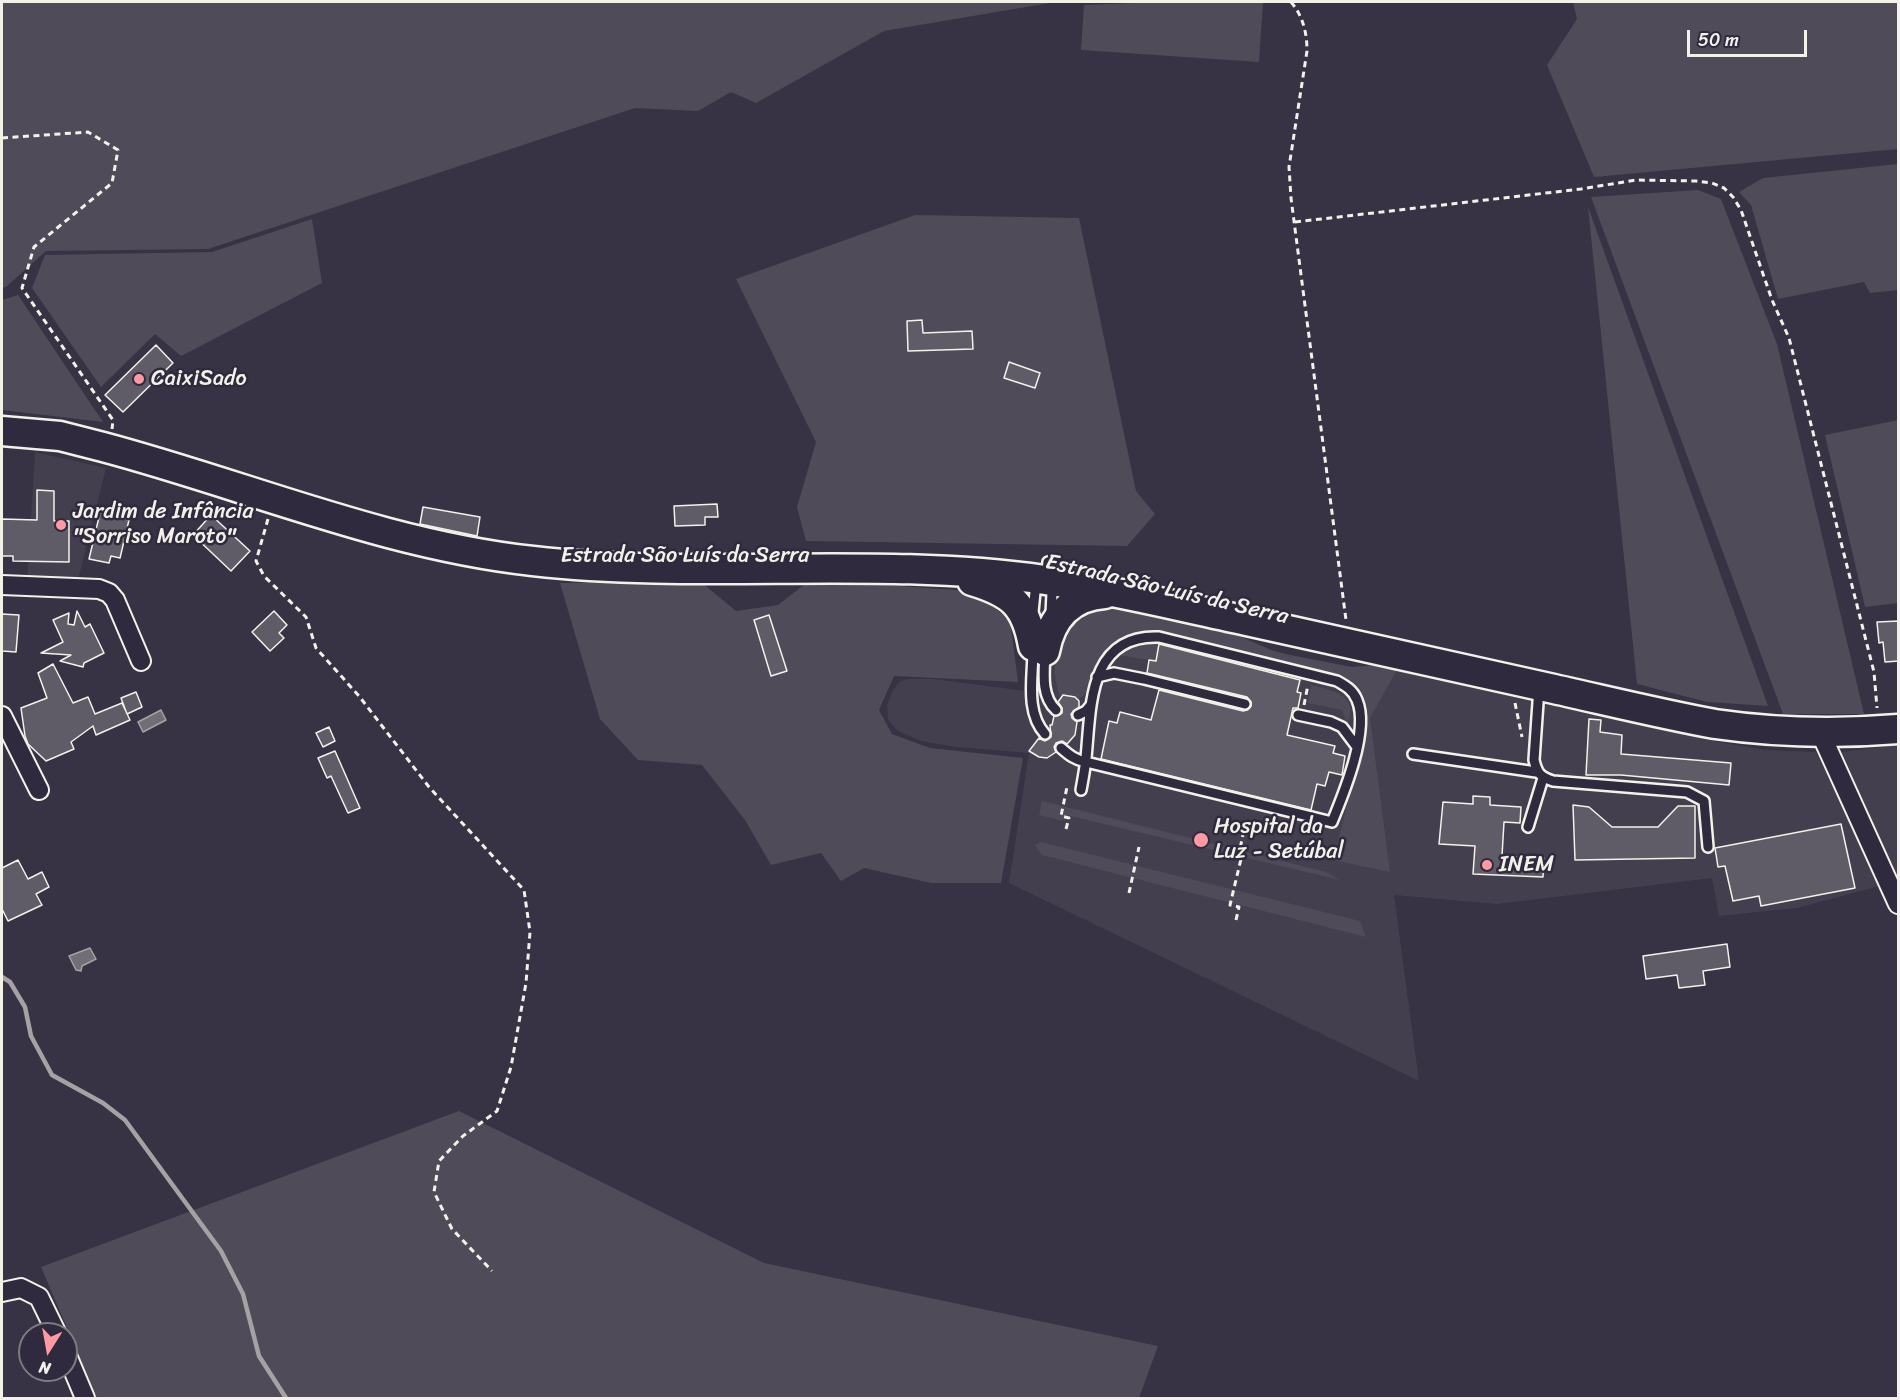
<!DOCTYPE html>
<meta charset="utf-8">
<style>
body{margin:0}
#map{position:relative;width:1900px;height:1400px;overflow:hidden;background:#373244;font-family:Sriracha,sans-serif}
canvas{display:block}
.frame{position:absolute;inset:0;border:3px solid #f4f1e8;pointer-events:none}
.north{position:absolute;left:18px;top:1322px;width:60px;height:60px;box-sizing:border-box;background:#2f2a3d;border:2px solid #7e7a81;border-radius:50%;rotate:191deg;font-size:16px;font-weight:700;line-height:24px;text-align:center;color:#f4f1e8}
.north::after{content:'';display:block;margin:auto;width:21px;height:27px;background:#ff9aa2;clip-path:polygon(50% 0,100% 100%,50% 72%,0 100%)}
.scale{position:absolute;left:1687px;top:30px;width:120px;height:27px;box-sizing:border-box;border:3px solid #f4f1e8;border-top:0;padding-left:8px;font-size:18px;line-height:21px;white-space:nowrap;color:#f4f1e8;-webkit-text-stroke:4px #2f2a3d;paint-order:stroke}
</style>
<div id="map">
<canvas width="1900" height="1400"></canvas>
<div class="frame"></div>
<div class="north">N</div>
<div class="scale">50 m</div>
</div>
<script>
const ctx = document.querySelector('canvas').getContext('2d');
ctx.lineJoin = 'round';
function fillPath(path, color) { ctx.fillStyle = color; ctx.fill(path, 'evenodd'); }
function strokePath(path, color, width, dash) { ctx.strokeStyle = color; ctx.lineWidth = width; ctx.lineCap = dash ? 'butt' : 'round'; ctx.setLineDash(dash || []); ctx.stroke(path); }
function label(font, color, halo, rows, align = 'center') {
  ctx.font = font + ' Sriracha,sans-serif'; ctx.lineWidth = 5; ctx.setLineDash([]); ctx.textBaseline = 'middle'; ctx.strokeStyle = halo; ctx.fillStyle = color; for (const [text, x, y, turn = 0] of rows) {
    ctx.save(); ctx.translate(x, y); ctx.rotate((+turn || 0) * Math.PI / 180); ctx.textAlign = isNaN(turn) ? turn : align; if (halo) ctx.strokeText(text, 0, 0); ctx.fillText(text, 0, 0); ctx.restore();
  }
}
const built = new Path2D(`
 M 35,452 L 106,468 L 77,584 L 27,582 Z
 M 1011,606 L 1241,636 L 1271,650 L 1285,654 L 1352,667 L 1387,664 L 1712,741 L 1766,750 L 1816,752 L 1880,886 L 1797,908 L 1719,916 L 1712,878 L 1497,904 L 1394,895 L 1419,1081 L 1009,883 L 1029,753 L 956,747 L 921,741 L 898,731 L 888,720 L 887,705 L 892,692 L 899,682 L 908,679 L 933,679 L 1026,691 L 1029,685 L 1029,674 L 1027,657 Z
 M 1898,745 L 1898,878 L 1841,752 Z`);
const green = new Path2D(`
 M 2,2 L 1056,2 L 884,31 L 756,103 L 731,92 L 698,111 L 635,108 L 208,249 L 46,251 L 6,287 L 2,288 Z
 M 1155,2 L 1263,2 L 1259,62 L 1081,50 L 1084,5 Z
 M 1573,2 L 1898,2 L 1898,149 L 1594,177 L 1547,65 L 1577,19 Z
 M 1898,164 L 1898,290 L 1870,293 L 1864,282 L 1778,299 L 1751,205 L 1739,192 L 1763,178 Z
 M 1698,190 L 1721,199 L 1777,344 L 1864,714 L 1783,714 L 1591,197 Z
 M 1588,207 L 1768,706 L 1707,702 L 1637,684 Z
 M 915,215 L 1079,218 L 1136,491 L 1155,514 L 1127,546 L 806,541 L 797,507 L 816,442 L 736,279 Z
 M 312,219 L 322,283 L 181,356 L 155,334 L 101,387 L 32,288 L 45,255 L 212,252 Z
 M 18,295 L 103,422 L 2,410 L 2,300 Z
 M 1898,420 L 1898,603 L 1865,607 L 1825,435 Z
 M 701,582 L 736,611 L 778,605 L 805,584 L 856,583 L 970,591 L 1010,619 L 1018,682 L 894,676 L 879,710 L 892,734 L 930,748 L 1023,758 L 1001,883 L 931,883 L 864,868 L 841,881 L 821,853 L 771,865 L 745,820 L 702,765 L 638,760 L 600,719 L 560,583 Z
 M 1116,606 L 1225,630 L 1271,650 L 1285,654 L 1352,667 L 1387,664 L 1399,666 L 1370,718 L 1390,872 L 1333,860 L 1364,740 L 1366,717 L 1365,699 L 1361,692 L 1350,680 L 1340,676 L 1164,633 C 1144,631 1122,634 1107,650 C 1093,664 1089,720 1059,694 C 1049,662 1056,625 1088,609 C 1095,605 1107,606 1116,606 Z
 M 1148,642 L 1159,643 L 1156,661 L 1118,655 L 1135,644 Z
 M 1311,685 C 1331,690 1361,695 1347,724 L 1342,710 L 1308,703 Z
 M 1042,801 L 1326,872 L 1340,880 L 1066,815 L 1062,821 L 1039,815 Z
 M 1041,842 L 1360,921 L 1366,937 L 1042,855 L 1035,845 Z
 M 459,1111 L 764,1263 L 1158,1346 L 1139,1398 L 97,1398 L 41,1267 Z`);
const water = new Path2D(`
 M 161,710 L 166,720 L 143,732 L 138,722 Z
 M 90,948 L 96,959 L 82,966 L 81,971 L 76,970 L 69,956 Z`);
const stream = new Path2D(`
 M 2,977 L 10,982 L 25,1007 L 31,1036 L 52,1075 L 103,1103 L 125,1120 L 221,1251 L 243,1294 L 259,1356 L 286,1398`);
const building = new Path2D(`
 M 922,320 L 923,333 L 972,331 L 973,349 L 908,351 L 907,321 Z
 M 156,345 L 173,363 L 123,412 L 105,395 Z
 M 1009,362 L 1040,373 L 1035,388 L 1004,378 Z
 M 37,490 L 54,491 L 54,521 L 69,521 L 69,562 L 13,561 L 13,556 L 2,556 L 2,519 L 37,520 Z
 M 717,504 L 718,517 L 705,517 L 705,525 L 675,526 L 674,506 Z
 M 423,507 L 480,517 L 477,536 L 420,524 Z
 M 100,513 L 129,520 L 120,558 L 111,556 L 109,563 L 89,559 Z
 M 211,515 L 250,551 L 231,571 L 193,535 Z
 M 77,611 L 85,627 L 90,624 L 104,653 L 84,663 L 83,667 L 60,661 L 71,655 L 41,653 L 63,642 L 53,620 L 69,613 L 68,624 L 74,625 Z
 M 274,611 L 287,625 L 279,633 L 284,638 L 270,651 L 252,632 Z
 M 2,614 L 19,615 L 16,652 L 2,651 Z
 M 769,615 L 787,671 L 771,676 L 754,620 Z
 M 1899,621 L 1899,661 L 1885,662 L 1883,642 L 1879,643 L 1877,622 Z
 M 1159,644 L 1300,680 L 1297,692 L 1301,693 L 1298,708 L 1293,708 L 1287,735 L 1335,746 L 1333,753 L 1345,756 L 1342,775 L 1329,772 L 1325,786 L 1317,784 L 1311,810 L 1101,759 L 1109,721 L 1117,723 L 1120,712 L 1151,720 L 1159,690 L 1243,711 L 1247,710 L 1251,706 L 1251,702 L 1247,697 L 1147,673 L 1149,660 L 1156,661 Z
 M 53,664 L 73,703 L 88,697 L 95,714 L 122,703 L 130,720 L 96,735 L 93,726 L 71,742 L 74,749 L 46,761 L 28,744 L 25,736 L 21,708 L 47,698 L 38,673 Z
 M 136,692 L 142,707 L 127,714 L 121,698 Z
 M 1063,695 L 1075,697 L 1079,701 L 1079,707 L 1071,714 L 1072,718 L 1077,722 L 1075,735 L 1067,744 L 1062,741 L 1056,743 L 1054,747 L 1056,752 L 1047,758 L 1039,757 L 1029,751 L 1039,738 L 1045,741 L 1051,737 L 1050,725 L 1052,725 L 1054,716 L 1062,713 L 1062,708 L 1058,702 Z
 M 1589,719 L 1601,720 L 1600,732 L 1622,735 L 1621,754 L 1731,763 L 1729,785 L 1621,775 L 1586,775 Z
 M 329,727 L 335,741 L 323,747 L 316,733 Z
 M 335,751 L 360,808 L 348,813 L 331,776 L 327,778 L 318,758 Z
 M 1473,796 L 1490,797 L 1490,805 L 1521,807 L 1520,823 L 1504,822 L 1502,856 L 1544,858 L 1543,877 L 1473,874 L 1475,846 L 1439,844 L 1443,802 L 1473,804 Z
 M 1573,805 L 1589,807 L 1612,827 L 1658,827 L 1678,806 L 1695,806 L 1695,858 L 1575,860 Z
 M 1841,824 L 1855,888 L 1761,906 L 1759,896 L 1733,901 L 1725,866 L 1718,867 L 1715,848 Z
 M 18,860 L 28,879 L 42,872 L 49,887 L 36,894 L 42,905 L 8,921 L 2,909 L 2,868 Z
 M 1727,944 L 1730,967 L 1703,971 L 1705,985 L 1679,988 L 1677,975 L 1646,979 L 1643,956 Z`);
const path = new Path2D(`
 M 1291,2 C 1303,16 1307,33 1307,51 L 1289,167 L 1291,198 L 1346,620
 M 2,138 L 88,132 L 118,150 L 112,183 L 34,247 L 22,288 L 113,420 L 112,429
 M 1295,222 L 1581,189 L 1636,180 L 1696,181 L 1712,183 L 1724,188 L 1733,197 L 1741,210 L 1772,300 L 1789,338 L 1874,672 L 1877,708
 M 268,519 L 256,561 L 264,576 L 306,617 L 316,648 L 359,696 L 429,787 L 524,890 L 530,932 L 526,983 L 511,1067 L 497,1111 L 463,1136 L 439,1161 L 434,1192 L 452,1229 L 492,1271
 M 1515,703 L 1522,737
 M 1304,705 L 1308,685
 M 1066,829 L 1069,818 L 1061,816 L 1067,787
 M 1129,893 L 1139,847
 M 1236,920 L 1239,907 L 1230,905 L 1241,859 L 1238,858 L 1244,830`);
const lane = new Path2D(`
 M 1048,562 L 1046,580 L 1052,593 L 1051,614
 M 1033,612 L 1035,592 L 1041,583
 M 1033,650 C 1033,677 1025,712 1045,734
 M 1045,654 C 1044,673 1041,696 1056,710
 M 1097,677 L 1114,673 L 1144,679 L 1245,704
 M 1539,688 L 1534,760 C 1537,773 1540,777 1553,781 L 1687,792 L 1704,801 L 1708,847
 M 1078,715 L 1086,711 L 1091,705
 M 1298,715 L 1331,722 L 1342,727 L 1357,747
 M 1061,748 C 1069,755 1075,760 1086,762 L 1312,817 L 1332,822 C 1344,793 1370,730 1357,700 C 1353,690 1346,686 1337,681 L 1159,637 C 1088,634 1091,707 1086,758 C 1085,769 1083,779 1081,790
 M 1413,754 L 1536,772
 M 1528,827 L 1543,778`);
const street = new Path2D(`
 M 2,585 L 99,589 L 109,593 L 115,600 L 141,661
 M 2,716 L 39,790
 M 1820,732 L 1898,904
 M 2,1292 L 21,1288 L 39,1297 L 57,1334
 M 66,1353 L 85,1398`);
const primary = new Path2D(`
 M 2,431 L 60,436 L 103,447 C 246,485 385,545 533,561 C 703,580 875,556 1045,580 C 1113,590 1180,607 1247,621 C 1350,643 1452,666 1554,689 C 1608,701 1661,714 1715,724 C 1777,733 1837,734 1898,729
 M 972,581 C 1012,593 1026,605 1033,646
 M 1045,651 C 1051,618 1071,596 1105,594`);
const markers = [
 [139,379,6,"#ff9aa2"],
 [61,525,6,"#ff9aa2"],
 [1201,840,8,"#ff9aa2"],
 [1487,865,6,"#ff9aa2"]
];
const poiNames = [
 ["CaixiSado",151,379],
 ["Jardim de Infância",73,512],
 ["\"Sorriso Maroto\"",73,537],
 ["Hospital da",1214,827],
 ["Luz - Setúbal",1214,852],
 ["INEM",1499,865]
];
const streetNames = [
 ["Estrada São Luís da Serra",685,556],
 ["Estrada São Luís da Serra",1167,590,13]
];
fillPath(built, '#433f4e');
fillPath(green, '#504b59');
fillPath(water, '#726e77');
strokePath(water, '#a6a2a4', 1.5);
strokePath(stream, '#a6a2a4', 4.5);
fillPath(building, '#5f5c67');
strokePath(building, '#f4f1e8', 1.5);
strokePath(lane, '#f4f1e8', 14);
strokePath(street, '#f4f1e8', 22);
strokePath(primary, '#f4f1e8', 33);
strokePath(path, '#f4f1e8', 3, [6, 4.5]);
strokePath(lane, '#2f2a3d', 9);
strokePath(street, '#2f2a3d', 18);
strokePath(primary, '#2f2a3d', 28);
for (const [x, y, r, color] of markers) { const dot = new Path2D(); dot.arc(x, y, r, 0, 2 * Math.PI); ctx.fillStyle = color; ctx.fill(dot); strokePath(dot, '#2f2a3d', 2); }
label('22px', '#f4f1e8', '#2f2a3d', poiNames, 'left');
label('22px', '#f4f1e8', '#2f2a3d', streetNames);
</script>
